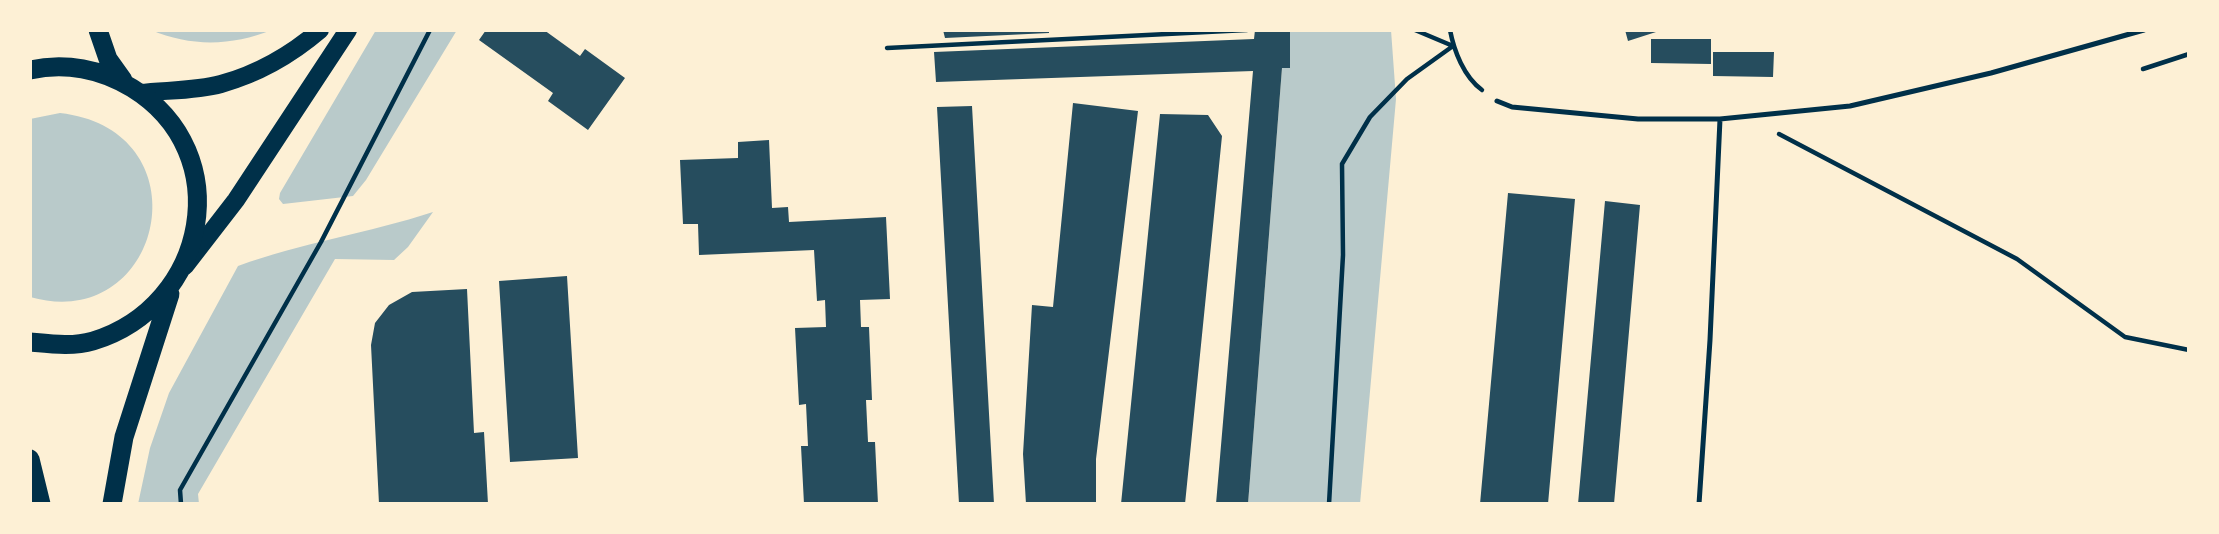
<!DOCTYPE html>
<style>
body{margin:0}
#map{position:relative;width:2219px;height:534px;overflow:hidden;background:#fdf0d5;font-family:"Exo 2",sans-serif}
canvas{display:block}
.frame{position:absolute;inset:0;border:32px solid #fdf0d5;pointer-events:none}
</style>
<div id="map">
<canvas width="2219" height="534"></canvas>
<div class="frame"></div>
</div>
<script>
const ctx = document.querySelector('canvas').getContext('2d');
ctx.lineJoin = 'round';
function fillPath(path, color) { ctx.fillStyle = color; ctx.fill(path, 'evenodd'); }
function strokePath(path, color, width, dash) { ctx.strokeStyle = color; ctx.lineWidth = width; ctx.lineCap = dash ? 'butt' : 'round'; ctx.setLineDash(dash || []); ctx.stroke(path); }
const green = new Path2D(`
 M 151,30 L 272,30 C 232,46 191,47 151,30 Z
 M 376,30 L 457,30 L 366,180 L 353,196 L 283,204 L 279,199 L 280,193 Z
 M 1290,30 L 1391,30 L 1396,99 L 1360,504 L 1248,504 L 1282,68 L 1290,68 Z
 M 60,113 C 208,130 164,335 30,297 L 30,119 Z
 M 433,212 L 408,247 L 394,260 L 335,259 L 198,494 L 199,504 L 138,504 L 150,448 L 169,393 L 238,266 C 301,243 369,233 433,212 Z`);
const building = new Path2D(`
 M 486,30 L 544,30 L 580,56 L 585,49 L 625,78 L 588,130 L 548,101 L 553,93 L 479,40 Z
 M 943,30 L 1049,30 L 1049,33 L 945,38 Z
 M 1255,30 L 1290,30 L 1290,68 L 1282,68 L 1248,504 L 1216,504 L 1253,71 L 936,82 L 934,52 L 1254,39 Z
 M 1625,30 L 1655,30 L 1656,32 L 1628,41 Z
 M 1651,39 L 1711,39 L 1711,64 L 1651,63 Z
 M 1713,52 L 1774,52 L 1773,77 L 1713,76 Z
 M 1073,103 L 1138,111 L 1096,459 L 1096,504 L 1026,504 L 1023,454 L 1032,305 L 1053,307 Z
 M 972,106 L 994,504 L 959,504 L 937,107 Z
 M 1160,114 L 1208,115 L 1222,136 L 1185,504 L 1121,504 Z
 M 769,140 L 772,208 L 788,207 L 789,222 L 886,217 L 890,299 L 860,300 L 861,327 L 869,327 L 872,400 L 866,400 L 868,442 L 875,442 L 878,504 L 804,504 L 801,446 L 808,446 L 806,404 L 799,405 L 795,328 L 826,327 L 825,300 L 817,301 L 814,250 L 699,255 L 698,224 L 683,224 L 680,160 L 738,158 L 738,142 Z
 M 1508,193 L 1575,199 L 1548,504 L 1480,504 Z
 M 1605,201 L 1640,205 L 1614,504 L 1578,504 Z
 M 567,276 L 578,458 L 510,462 L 499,281 Z
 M 467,289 L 474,433 L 484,432 L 488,504 L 379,504 L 371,345 L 375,323 L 389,305 L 412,292 Z`);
const path = new Path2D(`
 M 1415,30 L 1453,46
 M 1450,30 C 1454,51 1464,77 1482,90
 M 887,48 L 1247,30
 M 2143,69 L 2189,54
 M 1779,134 L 2017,259 L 2125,337 L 2189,350
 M 181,504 L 180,490 L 321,242 L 430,30
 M 1329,504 L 1343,255 L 1342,164 L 1370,117 L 1407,79 L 1453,46`);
const service = new Path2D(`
 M 1497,101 L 1512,107 L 1638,119 L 1720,119 L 1850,106 L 1991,73 L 2144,30
 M 1699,504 L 1710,340 L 1720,119`);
const primary = new Path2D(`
 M 140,93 C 166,90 196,91 221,84 C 257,74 292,54 320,30
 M 185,266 L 236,200 L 348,30`);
const trunk = new Path2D(`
 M 98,30 L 108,59 L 123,80
 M 30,70 C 65,62 101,69 132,88 C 238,153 208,306 93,341 C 73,347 51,344 30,342
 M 30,459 L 41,504
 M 112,504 L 124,437 L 170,294`);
fillPath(green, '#b9caca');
fillPath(building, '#264d5e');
strokePath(path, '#003049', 4.5);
strokePath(service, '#003049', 5);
strokePath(primary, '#003049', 18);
strokePath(trunk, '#003049', 19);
</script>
